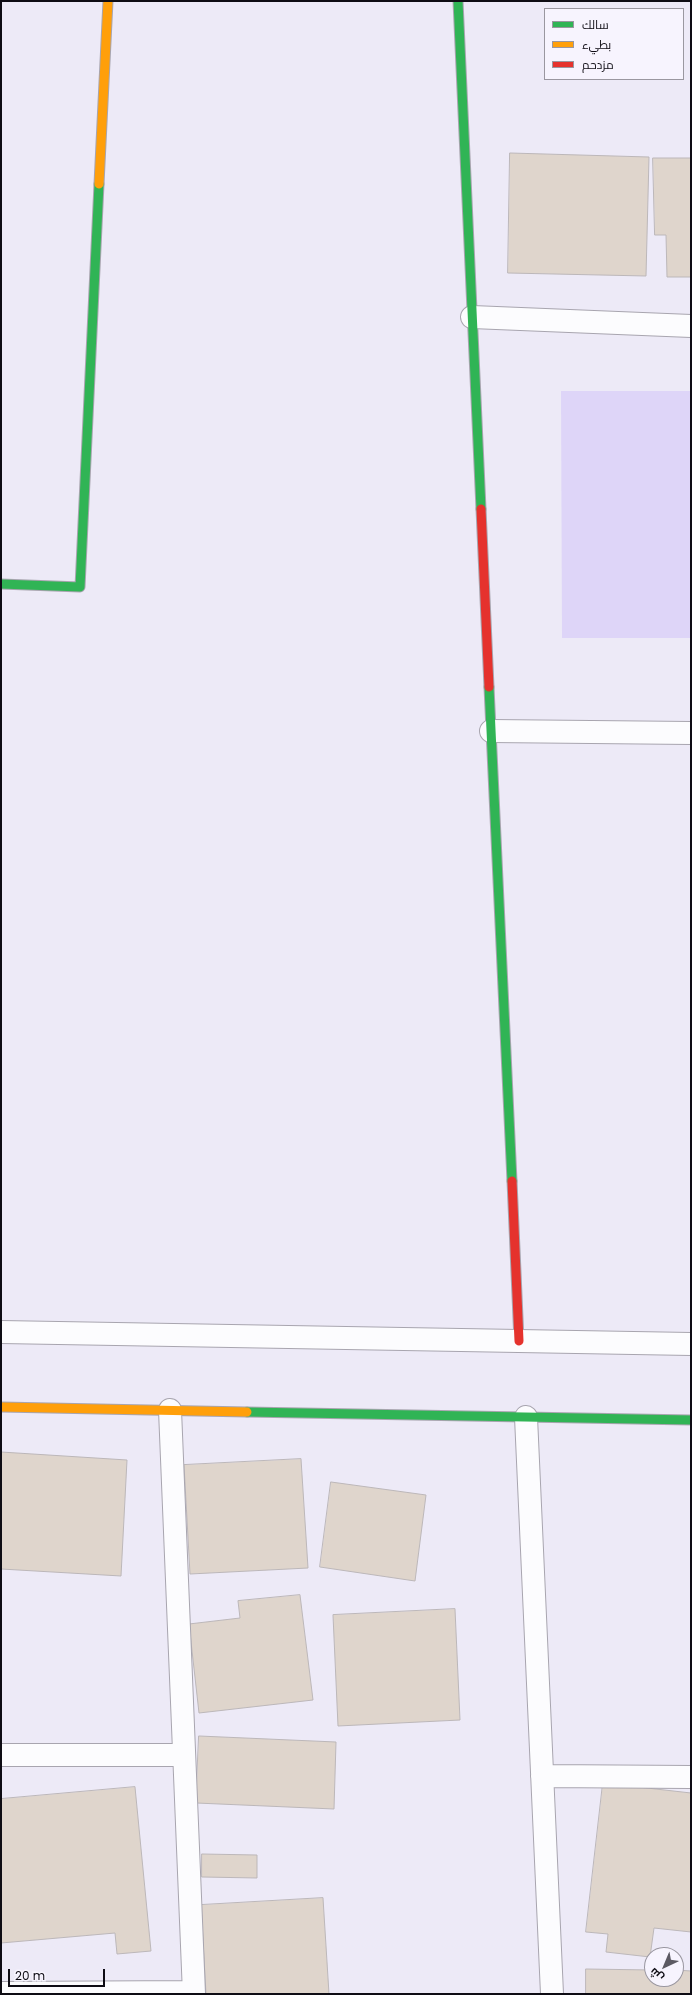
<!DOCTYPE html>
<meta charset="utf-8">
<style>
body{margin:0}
#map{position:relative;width:692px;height:1995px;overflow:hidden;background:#edeaf7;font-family:Poppins,Cairo,sans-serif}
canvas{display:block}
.frame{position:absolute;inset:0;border:2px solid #0e0c14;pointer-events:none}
.legend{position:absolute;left:544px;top:8px;width:140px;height:72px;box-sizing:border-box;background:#f7f4fe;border:1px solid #9a97a0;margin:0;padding:5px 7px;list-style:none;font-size:12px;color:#0e0c14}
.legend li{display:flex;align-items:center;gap:8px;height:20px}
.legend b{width:20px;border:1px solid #9a97a0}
.north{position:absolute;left:644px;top:1947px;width:40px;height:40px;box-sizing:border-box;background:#f7f4fe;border:1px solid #9a97a0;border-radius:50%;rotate:224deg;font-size:11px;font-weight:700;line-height:16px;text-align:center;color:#0e0c14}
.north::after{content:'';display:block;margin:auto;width:14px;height:18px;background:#5c5a63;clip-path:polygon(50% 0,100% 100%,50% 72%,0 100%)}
.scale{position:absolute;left:8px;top:1969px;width:97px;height:18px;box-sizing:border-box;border:2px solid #0e0c14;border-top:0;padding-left:5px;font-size:12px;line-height:14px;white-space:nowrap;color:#0e0c14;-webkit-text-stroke:3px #f7f4fe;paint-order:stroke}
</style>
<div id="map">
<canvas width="692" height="1995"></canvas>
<div class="frame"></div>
<ul class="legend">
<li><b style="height:5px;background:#30b455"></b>سالك</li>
<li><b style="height:5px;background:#ff9f0a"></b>بطيء</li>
<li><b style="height:5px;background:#e5322d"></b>مزدحم</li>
</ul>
<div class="north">ش</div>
<div class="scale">20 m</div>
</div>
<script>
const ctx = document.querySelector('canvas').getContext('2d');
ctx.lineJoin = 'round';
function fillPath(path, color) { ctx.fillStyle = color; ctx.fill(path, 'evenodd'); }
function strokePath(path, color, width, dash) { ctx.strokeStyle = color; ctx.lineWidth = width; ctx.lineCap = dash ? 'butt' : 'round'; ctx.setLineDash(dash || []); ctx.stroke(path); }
const green = new Path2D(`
 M 561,391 L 691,391 L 691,638 L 562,638 Z`);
const building = new Path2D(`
 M 510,153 L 649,157 L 646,276 L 508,273 Z
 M 653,158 L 691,158 L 691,277 L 667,277 L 666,235 L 655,235 Z
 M 1,1452 L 127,1460 L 121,1576 L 1,1569 Z
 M 301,1459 L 308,1568 L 190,1574 L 184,1465 Z
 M 331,1482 L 426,1495 L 415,1581 L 320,1567 Z
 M 300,1595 L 313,1700 L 199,1713 L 189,1624 L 240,1618 L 238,1601 Z
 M 455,1609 L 460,1720 L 338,1726 L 333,1615 Z
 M 199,1736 L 336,1742 L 334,1809 L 196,1803 Z
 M 603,1783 L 691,1793 L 691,1932 L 654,1928 L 650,1957 L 606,1952 L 608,1934 L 586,1932 Z
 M 135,1787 L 151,1951 L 117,1954 L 115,1933 L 1,1943 L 1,1799 Z
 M 202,1854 L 257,1855 L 257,1878 L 202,1877 Z
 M 323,1898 L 329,1994 L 206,1994 L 201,1905 Z
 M 586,1969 L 652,1970 L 652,1979 L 676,1979 L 676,1970 L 691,1971 L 691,1994 L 586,1994 Z`);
const street = new Path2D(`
 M 472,317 L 691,326
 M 491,731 L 691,733
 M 1,1332 L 691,1344
 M 170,1410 L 194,1994
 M 526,1417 L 552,1994
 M 1,1755 L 184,1755
 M 542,1776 L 691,1777
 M 1,1993 L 193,1992`);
const fast = new Path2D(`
 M 458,1 L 481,509
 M 1,584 L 80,587 L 99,184
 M 489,687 L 512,1181
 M 247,1412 L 691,1420`);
const slow = new Path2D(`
 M 99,184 L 108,1
 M 1,1407 L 247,1412`);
const jam = new Path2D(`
 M 481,509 L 489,687
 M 512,1181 L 519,1341`);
fillPath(green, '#ded5f8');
fillPath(building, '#dfd5cc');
strokePath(building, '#bcb7b9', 1);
strokePath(street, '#a8a5af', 24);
strokePath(fast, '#a8a5af', 11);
strokePath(slow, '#a8a5af', 11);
strokePath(jam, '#a8a5af', 11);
strokePath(street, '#fcfcfe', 22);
strokePath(fast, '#30b455', 9);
strokePath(slow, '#ff9f0a', 9);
strokePath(jam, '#e5322d', 9);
</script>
